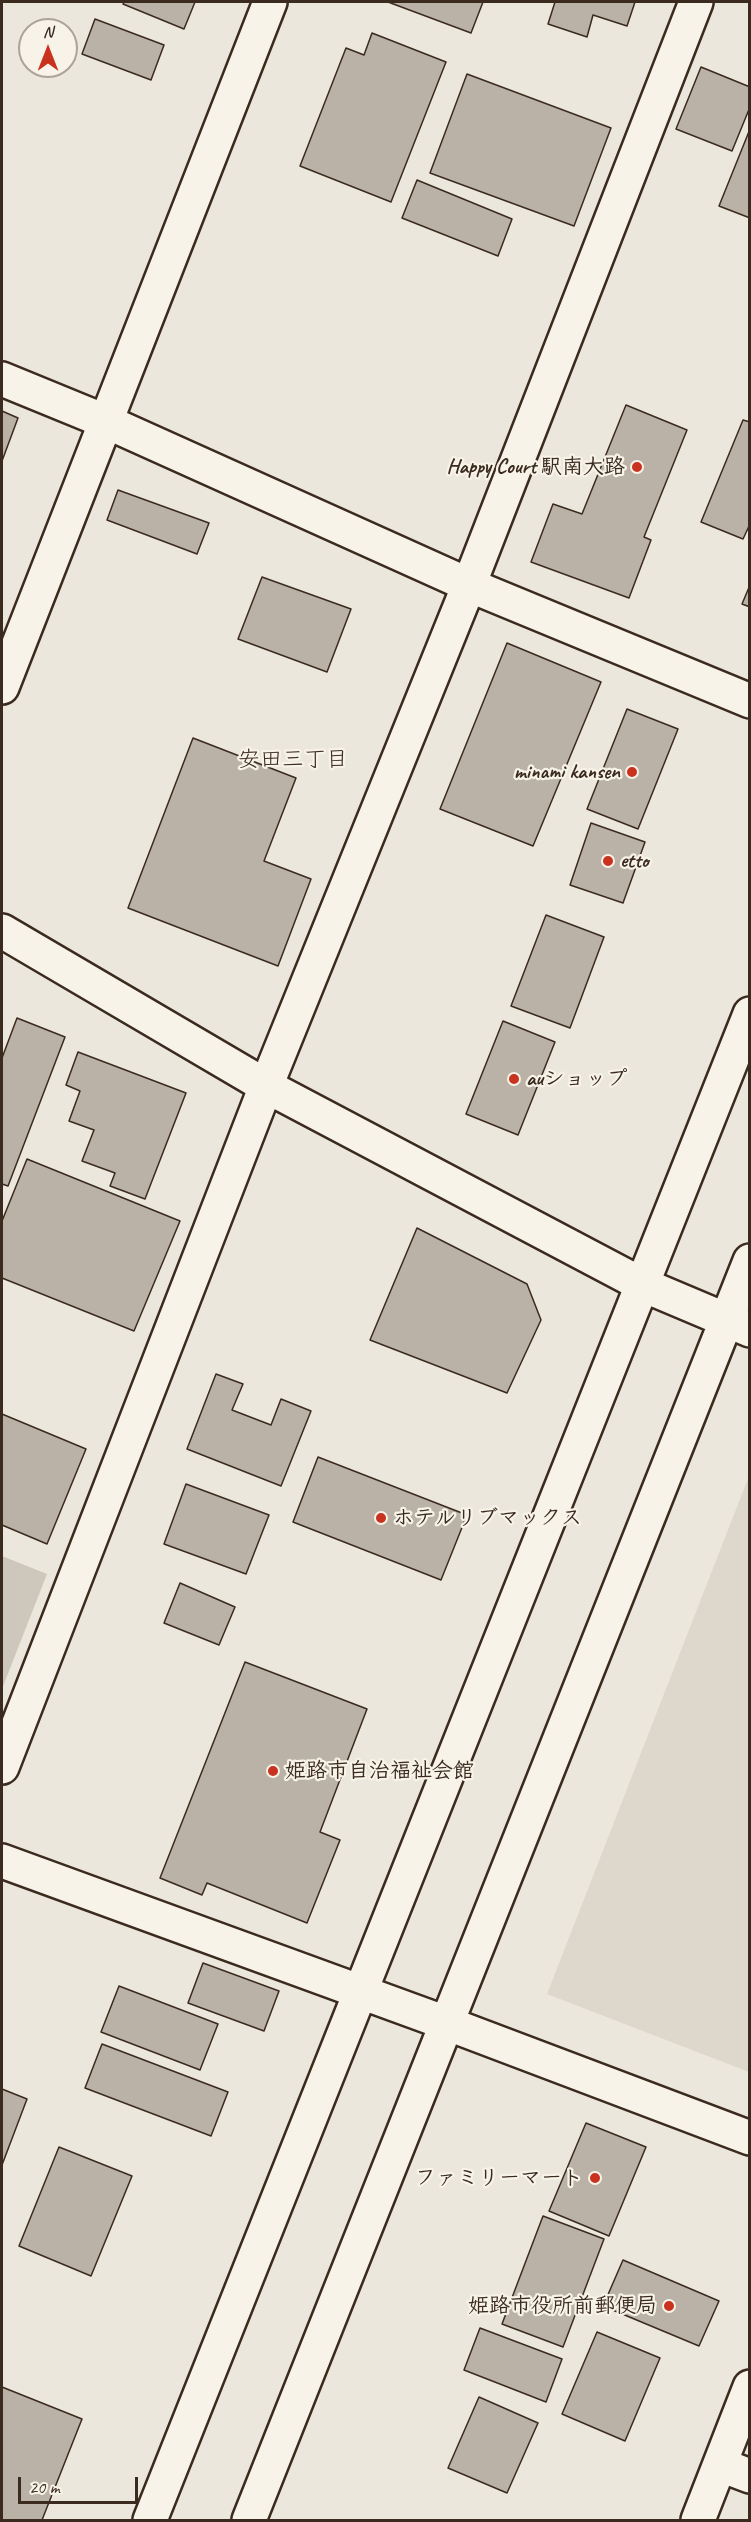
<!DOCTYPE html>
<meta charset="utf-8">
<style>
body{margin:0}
#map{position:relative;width:751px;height:2522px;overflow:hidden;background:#ece7dc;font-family:Caveat,sans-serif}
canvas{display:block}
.frame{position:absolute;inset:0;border:3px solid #3b2a1e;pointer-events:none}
.north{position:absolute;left:18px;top:18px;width:60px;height:60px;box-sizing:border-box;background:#f7f3e8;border:2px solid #aca397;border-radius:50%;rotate:0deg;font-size:16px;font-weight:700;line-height:24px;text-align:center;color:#3b2a1e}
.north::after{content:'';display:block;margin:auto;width:21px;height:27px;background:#c8321e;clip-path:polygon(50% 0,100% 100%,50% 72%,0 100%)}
.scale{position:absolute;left:18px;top:2477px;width:120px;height:27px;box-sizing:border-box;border:3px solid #3b2a1e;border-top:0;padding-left:8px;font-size:18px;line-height:21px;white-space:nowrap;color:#3b2a1e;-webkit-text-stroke:4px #f7f3e8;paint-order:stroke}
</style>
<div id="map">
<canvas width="751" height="2522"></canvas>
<div class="frame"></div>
<div class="north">N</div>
<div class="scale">20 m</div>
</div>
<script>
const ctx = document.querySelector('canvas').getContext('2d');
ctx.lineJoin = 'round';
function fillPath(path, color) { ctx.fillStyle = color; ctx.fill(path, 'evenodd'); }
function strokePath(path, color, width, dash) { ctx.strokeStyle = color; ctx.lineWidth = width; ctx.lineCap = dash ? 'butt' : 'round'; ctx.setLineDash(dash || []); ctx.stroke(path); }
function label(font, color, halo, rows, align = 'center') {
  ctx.font = font + ' Caveat,"Klee One",sans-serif'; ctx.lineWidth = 4.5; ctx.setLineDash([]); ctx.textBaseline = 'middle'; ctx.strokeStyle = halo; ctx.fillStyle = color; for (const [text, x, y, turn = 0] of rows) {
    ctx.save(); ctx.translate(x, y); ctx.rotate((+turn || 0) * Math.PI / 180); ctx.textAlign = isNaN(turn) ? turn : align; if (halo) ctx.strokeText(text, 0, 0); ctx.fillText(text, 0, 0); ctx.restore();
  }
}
const built = new Path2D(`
 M 749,1476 L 749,2072 L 547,1994 Z`);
const green = new Path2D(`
 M 2,1556 L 47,1574 L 2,1689 Z`);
const building = new Path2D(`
 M 124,2 L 195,2 L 184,29 L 123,4 Z
 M 388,2 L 483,2 L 471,33 Z
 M 552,2 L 635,2 L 627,26 L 593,15 L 587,37 L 548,24 L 555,2 Z
 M 95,19 L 164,45 L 151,80 L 82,54 Z
 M 372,33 L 446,62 L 391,202 L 300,166 L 346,48 L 364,55 Z
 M 701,67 L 750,87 L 750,107 L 732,151 L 676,129 Z
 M 467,74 L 611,128 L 574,226 L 430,173 Z
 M 750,129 L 750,218 L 719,206 Z
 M 417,180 L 512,219 L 498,256 L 402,218 Z
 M 626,405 L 687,430 L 644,537 L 651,540 L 629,598 L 531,562 L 553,504 L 582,514 Z
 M 2,411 L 18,418 L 2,461 Z
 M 743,420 L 750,422 L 750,524 L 743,539 L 701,522 Z
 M 118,490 L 209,523 L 197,554 L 107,520 Z
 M 262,577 L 351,609 L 327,672 L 238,639 Z
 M 750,585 L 750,607 L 742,604 Z
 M 507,643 L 601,682 L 533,846 L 440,809 Z
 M 627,709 L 678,729 L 638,829 L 587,809 Z
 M 193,738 L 296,778 L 264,861 L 311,879 L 278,966 L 128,908 Z
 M 591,823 L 645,842 L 623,903 L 570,885 Z
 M 546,915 L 604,937 L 570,1028 L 511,1006 Z
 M 17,1018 L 65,1037 L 8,1186 L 2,1184 L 2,1058 Z
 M 503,1021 L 555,1042 L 518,1135 L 466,1114 Z
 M 78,1052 L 186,1093 L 145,1199 L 110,1186 L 115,1173 L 82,1161 L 94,1130 L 69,1121 L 80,1091 L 66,1085 Z
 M 27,1159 L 180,1221 L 134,1331 L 2,1278 L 2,1221 Z
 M 417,1228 L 527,1284 L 541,1320 L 507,1393 L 370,1340 Z
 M 216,1374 L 243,1384 L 232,1410 L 271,1425 L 281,1399 L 311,1411 L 281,1486 L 187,1449 Z
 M 2,1414 L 86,1449 L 47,1544 L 2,1525 Z
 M 318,1457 L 467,1515 L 441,1580 L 293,1522 Z
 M 186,1484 L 269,1515 L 246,1574 L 164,1544 Z
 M 180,1583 L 235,1607 L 219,1645 L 164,1623 Z
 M 245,1662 L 367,1709 L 320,1832 L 340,1840 L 307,1923 L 207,1883 L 202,1895 L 160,1878 Z
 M 203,1963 L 279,1991 L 264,2031 L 188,2003 Z
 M 119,1986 L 218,2024 L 200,2070 L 101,2032 Z
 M 102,2044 L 228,2092 L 211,2136 L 85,2088 Z
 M 2,2089 L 27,2099 L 2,2165 Z
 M 586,2123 L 646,2147 L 609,2236 L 549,2211 Z
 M 59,2147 L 132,2176 L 91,2276 L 19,2246 Z
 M 543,2216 L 604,2239 L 563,2347 L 502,2324 Z
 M 623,2260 L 719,2301 L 699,2346 L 603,2306 Z
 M 480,2328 L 562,2359 L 546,2402 L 464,2370 Z
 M 597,2332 L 660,2358 L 625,2441 L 562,2414 Z
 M 2,2387 L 82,2419 L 42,2520 L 2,2520 Z
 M 479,2397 L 538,2423 L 507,2493 L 448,2468 Z`);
const minor = new Path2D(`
 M 2,379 L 107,422 L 469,585 L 750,701
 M 2,687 L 270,2
 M 2,931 L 266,1086 L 641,1284 L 750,1330
 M 2,1767 L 266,1086 L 469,585 L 696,2
 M 2,1861 L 446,2023 L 750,2138
 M 721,2465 L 750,2476
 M 150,2520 L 750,1014
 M 249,2520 L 750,1261
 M 698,2520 L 750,2387`);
const markers = [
 [637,467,6,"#c8321e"],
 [632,772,6,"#c8321e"],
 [608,861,6,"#c8321e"],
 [514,1079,6,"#c8321e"],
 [381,1518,6,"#c8321e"],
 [273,1771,6,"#c8321e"],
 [595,2178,6,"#c8321e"],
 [669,2306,6,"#c8321e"]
];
const poiNames = [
 ["Happy Court 駅南大路",625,467],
 ["minami kansen",620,772],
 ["etto",620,861,"left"],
 ["auショップ",526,1079,"left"],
 ["ホテルリブマックス",393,1518,"left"],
 ["姫路市自治福祉会館",285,1771,"left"],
 ["ファミリーマート",583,2178],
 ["姫路市役所前郵便局",657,2306]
];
const neighbourhoodNames = [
 ["安田三丁目",293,760]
];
fillPath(built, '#ddd7cc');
fillPath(green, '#cec8bc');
fillPath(building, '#bab2a7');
strokePath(building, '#3b2a1e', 1.5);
strokePath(minor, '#3b2a1e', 38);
strokePath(minor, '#f7f3e8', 33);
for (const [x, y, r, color] of markers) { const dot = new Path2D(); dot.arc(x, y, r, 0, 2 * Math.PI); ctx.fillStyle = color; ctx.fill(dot); strokePath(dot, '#f7f3e8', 2); }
label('bold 21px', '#3b2a1e', '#f7f3e8', poiNames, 'right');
label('22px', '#3b2a1e', '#f7f3e8', neighbourhoodNames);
</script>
